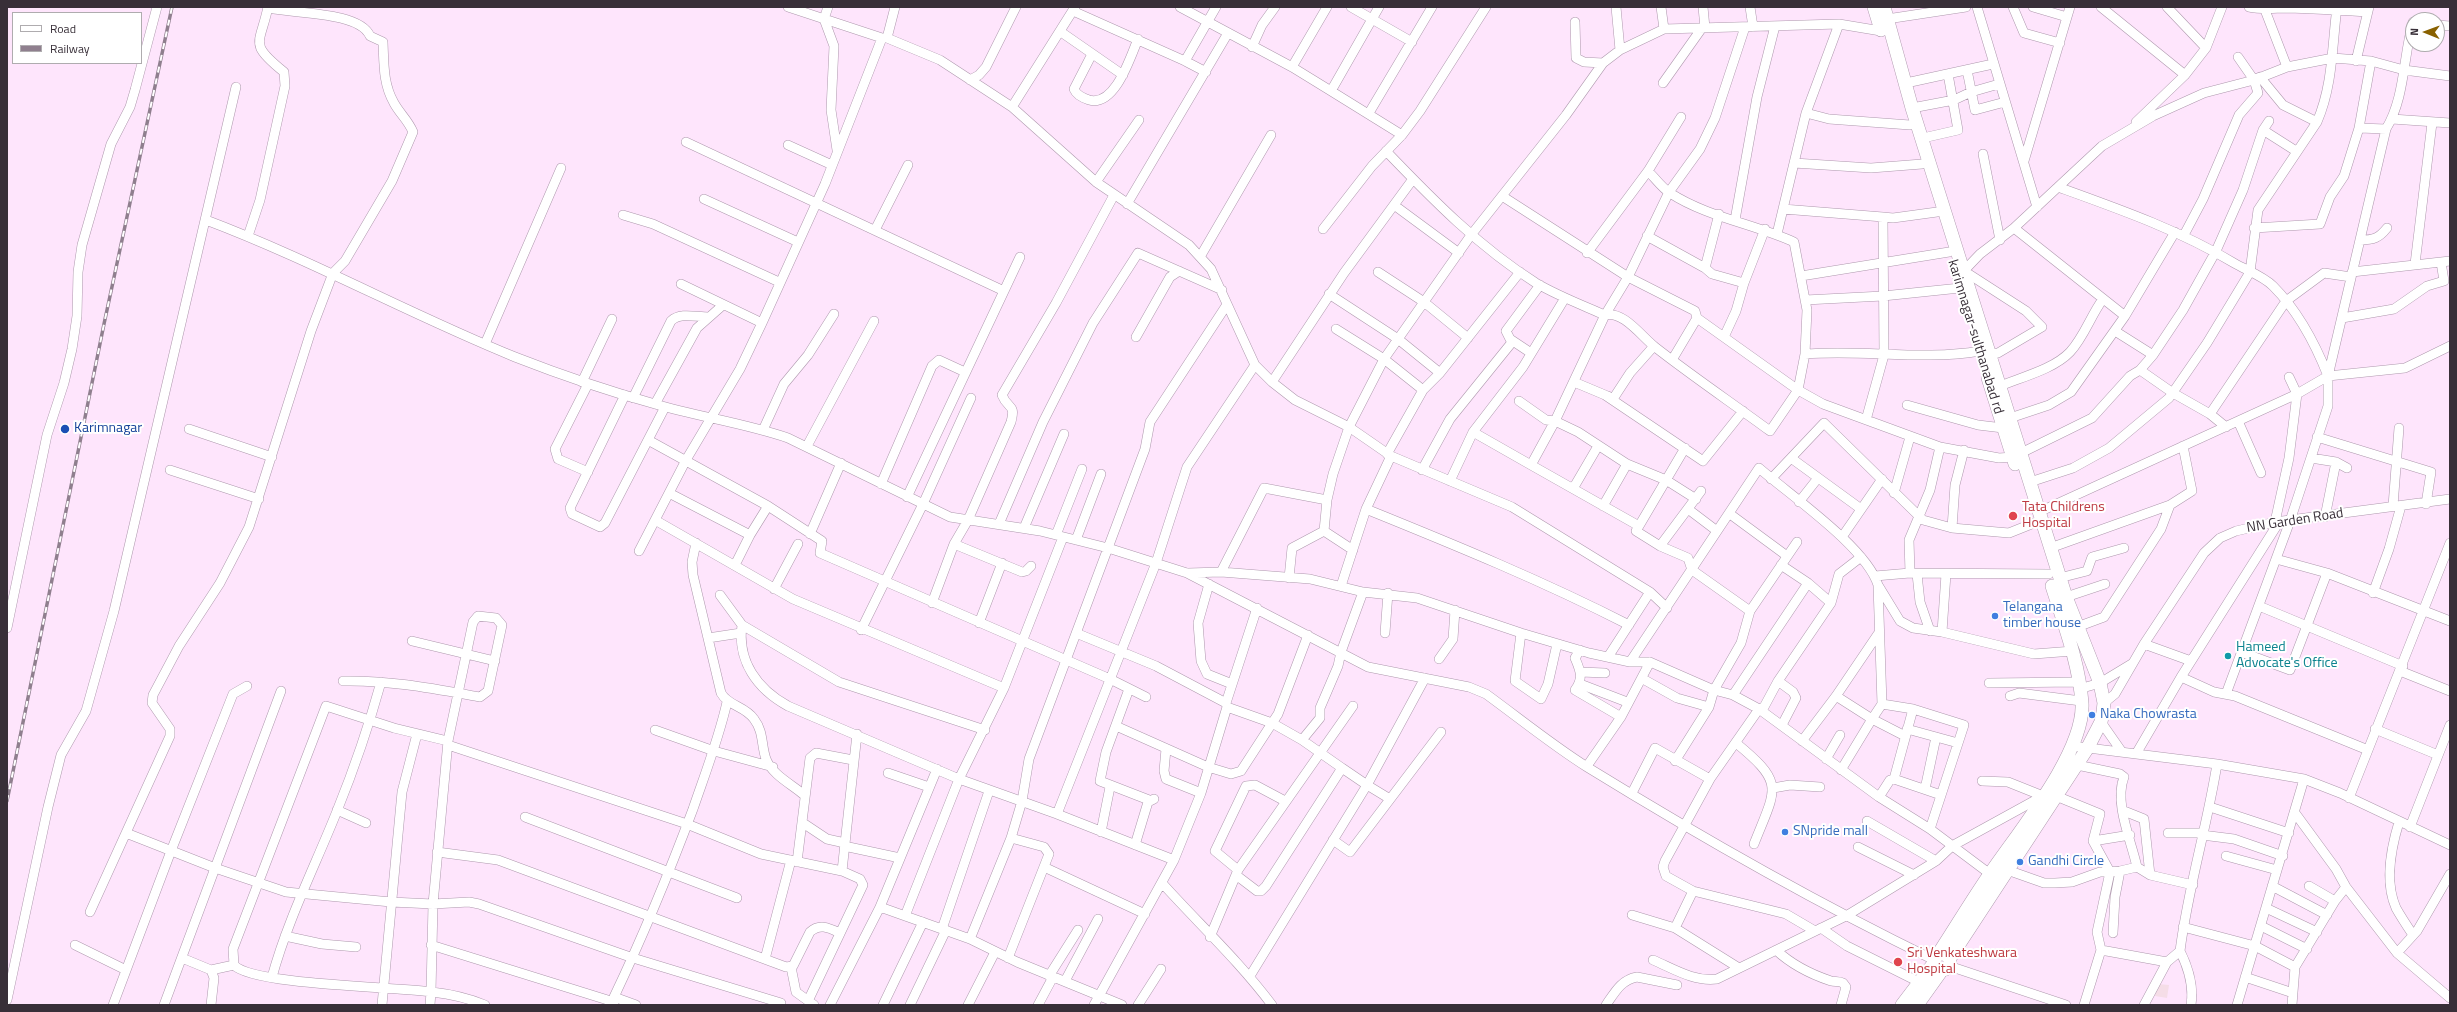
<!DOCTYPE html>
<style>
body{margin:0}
#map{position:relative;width:2457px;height:1012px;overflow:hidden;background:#fee5fc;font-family:"Titillium Web",sans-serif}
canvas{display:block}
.frame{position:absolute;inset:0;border:8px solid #382f38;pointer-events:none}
.legend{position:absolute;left:12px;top:12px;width:130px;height:52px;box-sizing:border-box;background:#fff;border:1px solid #afacaf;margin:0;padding:5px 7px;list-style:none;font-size:12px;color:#382f38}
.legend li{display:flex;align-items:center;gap:8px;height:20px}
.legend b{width:20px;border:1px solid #afacaf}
.north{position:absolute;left:2405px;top:12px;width:40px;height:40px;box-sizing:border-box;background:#fff;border:1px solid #afacaf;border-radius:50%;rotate:271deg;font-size:11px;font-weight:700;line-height:16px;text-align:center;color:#382f38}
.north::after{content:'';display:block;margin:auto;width:14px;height:18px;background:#896100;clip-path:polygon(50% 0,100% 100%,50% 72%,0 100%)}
</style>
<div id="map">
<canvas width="2457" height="1012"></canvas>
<div class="frame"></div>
<ul class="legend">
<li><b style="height:5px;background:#fff"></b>Road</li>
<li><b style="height:5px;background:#8f7f8e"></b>Railway</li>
</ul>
<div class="north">N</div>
</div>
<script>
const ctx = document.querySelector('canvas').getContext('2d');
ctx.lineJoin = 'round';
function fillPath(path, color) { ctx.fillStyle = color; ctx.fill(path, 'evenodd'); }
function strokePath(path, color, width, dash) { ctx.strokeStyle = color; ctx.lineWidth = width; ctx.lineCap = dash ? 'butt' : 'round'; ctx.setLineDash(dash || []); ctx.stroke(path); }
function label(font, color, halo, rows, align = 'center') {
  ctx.font = font + ' "Titillium Web",sans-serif'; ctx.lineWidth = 4; ctx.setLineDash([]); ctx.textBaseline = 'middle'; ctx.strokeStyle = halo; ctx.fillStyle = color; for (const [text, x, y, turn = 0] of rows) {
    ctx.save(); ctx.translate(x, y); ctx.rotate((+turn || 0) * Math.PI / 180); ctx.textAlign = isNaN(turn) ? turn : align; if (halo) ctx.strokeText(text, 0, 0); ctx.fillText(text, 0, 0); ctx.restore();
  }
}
const commercial = new Path2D(`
 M 2157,984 L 2169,985 L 2167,998 L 2155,996 Z`);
const minor = new Path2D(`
 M 788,7 L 882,38 L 887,38 L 940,60 L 1012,107 L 1096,182 L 1189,245 L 1211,269 L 1255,365 L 1272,382 L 1344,273 L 1413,179
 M 828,7 L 824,19 L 834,46 L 831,110 L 837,150
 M 1180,7 L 1292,67 L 1331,91 L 1379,7
 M 1351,7 L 1412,42
 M 1616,7 L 1620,50
 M 1661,7 L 1664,29
 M 1703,7 L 1705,28
 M 1750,7 L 1753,27
 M 1977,7 L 2037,207
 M 2013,7 L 2024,33 L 2060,43
 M 2033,7 L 2067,17
 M 2101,7 L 2185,75
 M 2167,7 L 2206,48
 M 2249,7 C 2263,10 2275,8 2289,8 C 2315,9 2341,10 2367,12
 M 2265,10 L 2287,67
 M 1073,11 L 1185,61 L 1206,72
 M 1887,19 L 1966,7
 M 1575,22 L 1576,58 L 1584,62 L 1603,63
 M 2437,25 L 2450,26
 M 1745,27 L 1715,118 L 1700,149 L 1669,192 L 1628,277 L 1605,315 L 1555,421 L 1531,465 L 1639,526 L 1636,531 L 1660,546 L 1688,558 L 1692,570 L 1750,611
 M 1061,32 L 1123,75
 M 887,38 L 895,7
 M 1252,47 L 1262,25 L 1275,7
 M 1092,54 L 1074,89 C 1076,94 1083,98 1089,100 C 1115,107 1130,58 1138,39
 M 2238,57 L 2254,80
 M 1185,61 L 1216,7
 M 2356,61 L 2369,7
 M 1292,67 L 1327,7
 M 1967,70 L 1975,110 L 2005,102
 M 970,80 L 979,75 L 986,67 L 1016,7
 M 1663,83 L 1702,28
 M 1906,83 L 1993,64
 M 1331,91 L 1402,135
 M 1012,107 L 1075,7
 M 1912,108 L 1954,100 L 1971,92 L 1999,84
 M 1369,113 L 1432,7
 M 1806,113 L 1829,119 L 1910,125
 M 2392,119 L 2450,123
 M 2136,122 L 2185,75 L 2206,48 L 2222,7
 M 2359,128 L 2371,61
 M 2263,130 L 2296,151
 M 1923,138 L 1958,130 L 1948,74
 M 686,142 L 1004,291
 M 788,145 L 832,165
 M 1386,151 C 1433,200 1479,247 1536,283 C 1558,296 1582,305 1605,315 C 1623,310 1642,337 1655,347 C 1692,376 1732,403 1770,431 L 1798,390 L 1805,354 L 1807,310 L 1794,242 C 1754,224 1707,217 1670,193 C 1662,188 1655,178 1648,171
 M 1983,154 L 2000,240
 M 2024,161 L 2070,7
 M 1794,163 L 1806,113 L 1839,24
 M 1096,182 L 1139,120
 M 2058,187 C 2119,209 2179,230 2234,263 C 2246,270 2263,276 2273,286 C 2298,311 2315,343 2328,376
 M 1502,196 L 1628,277 L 1695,311 L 1697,318 L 1798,390 L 1823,404 L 1940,447 L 1999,458 L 2013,457
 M 704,199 L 798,242
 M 1127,204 L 1228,33
 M 1394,205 L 1459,253
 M 1783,209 L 1883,217 L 1884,355 L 1866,420
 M 1719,214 L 1705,268 L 1712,274 L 1744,283 L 1765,229
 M 623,215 L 653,224 L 779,282
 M 1883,217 L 1893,218 L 1937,212
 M 206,220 C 312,260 411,315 515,357 C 561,375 608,391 655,404 C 699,417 744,423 788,438 L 950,517 L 1040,531 L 1108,548 L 1187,573 L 1368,667 L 1469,687 L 1486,694 C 1519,718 1552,745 1587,767 C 1699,836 1815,902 1934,960
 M 1735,220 L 1757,97 L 1775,26
 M 2254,228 L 2320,224 L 2330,197 L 2344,176 L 2359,128 L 2386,129
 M 1323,229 L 1372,166 L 1402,135 L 1420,111 L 1486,7
 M 875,230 L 908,165
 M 1777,234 L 1794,163 L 1871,168 L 1922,164
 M 2184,235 L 2203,199 L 2239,115 L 2258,93 L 2254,80 L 2260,77 L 2283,105 L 2317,122 C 2333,85 2332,46 2337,7
 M 248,236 L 260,200 L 285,86 L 284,72 C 248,43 260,45 268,7
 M 1647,236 L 1705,268
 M 2360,240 C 2374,240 2379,238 2387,228
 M 1587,253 L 1648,171 L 1681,117
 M 1200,257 L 1271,135
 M 2415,264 L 2432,123
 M 1964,271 L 2026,311 L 2042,327 L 1998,353 L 1990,354
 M 1378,272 L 1424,302 L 1468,338
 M 2352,272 L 2450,261
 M 1801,276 L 1949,252
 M 1957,278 L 1980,254 L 2014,228 L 2102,146 L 2153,116 L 2204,93 L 2254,80 L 2287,67 L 2333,58 L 2371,61 L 2404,70 L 2450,76
 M 681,284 L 762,323
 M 1329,294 L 1398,339 L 1440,373
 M 1805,300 L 1883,296 L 1960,288
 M 2125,316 L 2175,232
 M 2342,318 L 2394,309 L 2427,286 L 2444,281 L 2441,262
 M 1336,329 L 1384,359 L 1423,390 L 1387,454
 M 2115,331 L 2153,355
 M 1136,337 L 1170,277 L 1179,271
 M 1724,337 L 1736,311 L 1744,283
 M 485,344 L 561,168
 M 1531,353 L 1510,339 L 1506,331 L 1540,285
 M 1805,354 C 1863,349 1923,361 1980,351
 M 1672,360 L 1697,318
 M 2140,370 L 2173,393 L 2210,414
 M 582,382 L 612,319
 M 1272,382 L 1295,400 L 1349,427 L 1391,456
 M 1574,382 L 1605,395 L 1703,461 L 1743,411
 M 2000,386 C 2022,377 2054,369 2070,352 C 2084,337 2091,315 2103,299
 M 1423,390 L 1440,373 L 1520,272
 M 625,395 L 570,508 L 572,514 L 600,527 L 605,523 L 665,407
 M 1608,396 L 1613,399 L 1630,373 L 1654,346
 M 633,398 L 671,321 C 680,312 696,317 708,317
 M 1519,401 L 1546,420 L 1555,421 L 1578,432 L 1627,464 L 1666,480 L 1696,499
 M 655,404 L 697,328 L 723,305
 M 1907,405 L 1978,425 L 2003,428
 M 2010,418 L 2049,405 L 2071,392 L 2125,316 L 2014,228
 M 2238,421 L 2261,473
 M 2226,427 L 2210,414 L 2286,301 L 2324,273 L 2351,277
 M 189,429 L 272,457
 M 763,430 L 784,384 L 808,355 L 834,314
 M 1473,432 L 1531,465
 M 2317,437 L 2431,472 L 2426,504
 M 648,440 L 768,506 L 822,541 L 820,553 L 1110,679 L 1146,697
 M 807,446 L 874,321
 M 2021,453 L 2092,418 L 2130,376 L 2140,370 L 2153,355 L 2183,310 L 2216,251 L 2243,190 L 2263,130 L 2269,121
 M 1791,458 L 1861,509
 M 2311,458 L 2336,462 L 2325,517
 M 2336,462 L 2347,468
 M 170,470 L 259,499
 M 1422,470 L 1450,419 L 1513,341
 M 588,472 L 558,459 L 555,449 L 588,384
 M 1771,479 L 1824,423 L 1923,520 L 1952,528 L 2009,533 L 2034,523
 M 1450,481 L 1473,432 L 1523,367 L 1565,298
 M 2030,482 L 2073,468 L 2109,448 L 2169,398 L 2207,343 L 2250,272 L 2258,210 L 2317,122
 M 881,484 L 932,366 L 939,360 L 965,372
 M 1574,487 L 1598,446
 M 669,493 L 750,535
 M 1894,493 L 1910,437
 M 907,497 L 1020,257
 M 1799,502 L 1818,478
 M 1603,506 L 1627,464
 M 2393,506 L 2399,428
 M 1366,509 C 1455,545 1543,581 1629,625
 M 1688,509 L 1717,531
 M 2039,512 L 2297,394 L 2328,376 L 2405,368 L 2450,346
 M 1730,514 L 1787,556
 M 655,520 L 793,599 L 1004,688
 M 2275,522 L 2289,458 L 2297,394 L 2289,377
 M 999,524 L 1043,422 L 1093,323 L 1138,253 L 1222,290
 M 1639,526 L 1685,448
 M 1024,528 L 1064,434
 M 1952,528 L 1955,485 L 1964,450
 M 1324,531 L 1353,550
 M 810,534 L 841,463
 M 1056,535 L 1082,469
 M 1842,537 L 1882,479
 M 1076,540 L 1101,474
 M 696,543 L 692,562 L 693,575 L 721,693 C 728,706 745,706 754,719 C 764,732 761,745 766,759 C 772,775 793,785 804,795
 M 954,544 L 1022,572 L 1026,571 L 1031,566
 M 1660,546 L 1701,491
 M 2050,548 L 2170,505
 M 639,551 L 686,460 L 740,369 L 762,323 L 825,184 L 882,38
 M 2276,559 L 2327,573 L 2450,621
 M 735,565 L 750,535 L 768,506
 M 1781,565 L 1808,583 L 1831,603
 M 1221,572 L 1264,488 L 1327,500
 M 1188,573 L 1221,572 L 1310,579 L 1363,592 L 1417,598 L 1521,633 L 1589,653 L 1630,662 L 1650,662 L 1714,690 L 1733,695 L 1759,709 L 1879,797 L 1930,829 L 1990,874
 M 1910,573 L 1909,540 L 1930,490 L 1940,447
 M 1917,574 L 1920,602 L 1930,631
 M 1875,576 L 1910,573 L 2049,574
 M 1289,578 L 1292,548 L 1324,531 L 1327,500 L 1333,474 L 1349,427 L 1384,359 L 1471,235 L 1566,115 L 1603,63 L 1620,50 L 1664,29 L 1839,24 L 1881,31
 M 2059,578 L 2087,571 L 2092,557 L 2124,548
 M 1209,584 L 1198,623 L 1201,661 L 1207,674 L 1232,684
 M 1878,585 L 1900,621 L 1913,628 L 1942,632 L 2034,654 L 2073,651
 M 1341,586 L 1366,509 L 1391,456 L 1512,507 L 1650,592 L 1667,608
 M 774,589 L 798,544
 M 2373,593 L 2389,549 L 2401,506
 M 720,595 L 742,625 L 839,682 L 985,730
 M 2066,597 L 2105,584
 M 932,603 L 954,544 L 968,520 L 1011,422 C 1016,403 1008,410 1002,395 L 1056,303 L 1114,195
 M 2259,606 L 2403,666
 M 979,623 L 1002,563
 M 742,625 C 737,661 757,689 788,706 L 959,779 L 1057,814 L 1174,860
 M 2077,627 L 2104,617 L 2161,529 L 2170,505 L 2192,491 L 2183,446
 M 7,628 L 47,435 L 64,383 L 72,349 L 77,316 L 78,272 L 82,245 L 111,144 L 130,107 L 135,90 L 157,7
 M 861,630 L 923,504 L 971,398
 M 1942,632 L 1946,574
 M 1076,633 L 1156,666 L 1226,703
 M 1385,633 L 1388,593
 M 1521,633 L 1515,681 L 1541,699 L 1548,684 L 1557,644
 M 708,638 L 741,633
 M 412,641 L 495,661
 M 2144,644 L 2191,661
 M 1580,650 L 1575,658 C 1580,670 1584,678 1575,690 L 1621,717
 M 2241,652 L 2290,670 L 2327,573
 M 1608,657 L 1650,592
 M 1439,659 L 1453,639 L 1455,610
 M 1630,662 L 1759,468 C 1791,496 1866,547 1878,585 L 1882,704 L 1872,719 L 1836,696
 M 2400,671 L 2450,691
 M 1581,672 L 1605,673
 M 2181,677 L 2214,692 L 2235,696 L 2368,750
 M 1643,679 L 1677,698 L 1709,707
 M 343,681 C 390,680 435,689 480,697 L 488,691 L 502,625 L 496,618 L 478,616 L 473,622 L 448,741
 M 1778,681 L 1793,692 L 1796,698 L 1782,725
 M 1989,683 L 2078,682
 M 1580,684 L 1627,702
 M 1129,689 L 1106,752 L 1100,781 L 1149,800
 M 2079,689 L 2100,683 L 2133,663
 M 2226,694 L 2290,521 L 2328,406 L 2328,376 L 2386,129 C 2405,98 2403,57 2413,22
 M 1733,695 L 1808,583
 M 2010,696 L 2019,693 L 2081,701
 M 2104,703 L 2115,694 L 2144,644 L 2204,553 L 2220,538 L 2236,531 L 2275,522 L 2450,499
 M 1882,704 L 1913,709 L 1964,725 L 1930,829
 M 1227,707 L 1272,723 L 1302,740 L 1320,718 L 1320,708 L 1338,666 L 1341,652 L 1363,592
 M 1913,709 L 1894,779 L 1941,795
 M 2101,722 L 2122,752
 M 1116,726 L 1208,767 L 1231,774 L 1241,771 L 1278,714 L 1308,635
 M 1907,729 L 1958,743
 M 2375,729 L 2438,755
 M 655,730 L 714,751 L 773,767
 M 1802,741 L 1836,696 L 1878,634
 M 1736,743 C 1786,784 1776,788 1754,844
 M 448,745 L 687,824 L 761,854 L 842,871 L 860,879 L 863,885 L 808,1001
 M 2072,746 L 2217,764 L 2304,779 L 2340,793 L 2450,845
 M 1166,749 L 1164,771 L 1166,779 L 1201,793
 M 2136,754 L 2181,677 L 2279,522
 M 1826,759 L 1840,735
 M 1675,761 L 1709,707 L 1714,690 L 1741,643 L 1750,611 L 1797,542
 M 2077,765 L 2120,774 L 2124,777 C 2114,803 2131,840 2137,867
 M 1587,766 L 1621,717 L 1650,662
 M 937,769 L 880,907 L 970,939 L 1017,962 L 1122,1005
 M 1841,770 L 1872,719 L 1905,736
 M 888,773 L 929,787
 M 1982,781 L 2008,782 L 2043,796
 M 1773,788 L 1790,785 L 1820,787
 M 1925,789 L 1936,737
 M 1632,793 L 1655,748 L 1710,779
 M 2056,796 L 2100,814 L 2093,841 L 2110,872 L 2097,932 L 2101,950 L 2084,1005
 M 1879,797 L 1890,780 L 1894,779
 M 2349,798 L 2450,543
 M 1390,799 L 1367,785 L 1425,678
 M 2210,807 L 2289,833
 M 337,810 L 366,823
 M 2124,811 L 2144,819 L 2150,875
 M 2295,813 L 2336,869 L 2346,887 L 2397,953 L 2450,998
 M 1057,814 L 1156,563 L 1187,467 L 1255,365
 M 525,817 L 737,898
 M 1867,821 L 1936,861
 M 2399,822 C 2391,848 2384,881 2396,908 C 2401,917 2407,926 2413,935
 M 803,823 L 827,839 L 845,843
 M 2410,827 L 2450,725
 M 1101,832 L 1110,787
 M 126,833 L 215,868 L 286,892 L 391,902 L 433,904 L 469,902 L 479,904 L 633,958 L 781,1003
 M 2168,833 L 2202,833
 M 2202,835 L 2234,839 L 2283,856
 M 1333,840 L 1350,852 L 1441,732
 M 2093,841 L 2130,835
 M 1135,845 L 1148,802 L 1154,799
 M 844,846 L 900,858
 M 1858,847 L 1914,875
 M 437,852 L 498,860 L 786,967 L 793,966 L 810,932 C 820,923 829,928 840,933
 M 2226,856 L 2277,870
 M 797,862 L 810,758 L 816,753 L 853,760
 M 2010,865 L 2010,871 L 2044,883 L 2055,883 L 2072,882 L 2100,872 L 2120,871 L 2137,867 L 2150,875 L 2193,885
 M 1044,867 L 1145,914
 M 1238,870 L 1215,851 L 1246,786 L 1255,785 L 1285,801
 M 842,871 L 857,734
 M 1236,875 L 1257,891 L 1261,891 L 1266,886 L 1342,768 L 1302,740
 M 1162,883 C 1198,923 1239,961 1272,1005
 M 2272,886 L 2327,915
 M 2309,886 L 2335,901
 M 1693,891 L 1666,876 L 1663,867 L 1665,861 L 1710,779 L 1759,709 L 1764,707 L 1778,681 L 1831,603 L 1839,574 L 1861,557
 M 2266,908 L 2317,932
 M 90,912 L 170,736 L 170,729 L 152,703 L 153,695 L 179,646 L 220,583 L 249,527 L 311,331 L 333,273 L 345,261 L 392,181 L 413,132 C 408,120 400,114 394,103 C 383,84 384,64 383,42 L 370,36 C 359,11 292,14 268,8
 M 1632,915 L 1675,928
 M 905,916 L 959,779 L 1004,688 L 1063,537
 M 2261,926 L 2307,949
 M 2183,927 L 2255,946 L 2295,967 L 2292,1005
 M 1821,928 L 1847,946 L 1919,982
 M 942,929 L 989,791
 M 2113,933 L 2115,897 L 2120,871
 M 285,936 L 322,944 L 356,947
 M 1210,937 L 1238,870 L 1353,706
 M 970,939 L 1011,838 L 1022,801 L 1029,759 L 1145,449 L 1150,422 L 1226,306
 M 75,945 L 126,970
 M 431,945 L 614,1002
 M 1776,950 C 1792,965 1810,974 1831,981 C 1835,982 1839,981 1843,983 L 1846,987 L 1841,1005
 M 2101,950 L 2167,962
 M 2180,951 C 2189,969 2194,986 2191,1005
 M 2397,953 L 2417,931 L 2450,874
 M 182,958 L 211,970 L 214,978 L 211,1005
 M 1008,958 L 1049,854 L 1044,847 L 1011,838
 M 765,959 L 791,860
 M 1653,960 C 1674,969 1694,982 1717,979 L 1846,916 L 1936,861 L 1952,846 L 2043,796
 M 1949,966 L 2066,1005
 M 791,967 L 796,992 L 814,1005
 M 2295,967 L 2335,901 L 2346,887
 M 1739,968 L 1675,928 L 1693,891 L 1786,914 L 1815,931
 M 211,970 L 234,965
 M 1049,976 L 1078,930
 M 1250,976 L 1367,785 L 1342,768
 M 272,977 C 288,919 315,866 337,811 C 354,769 369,725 381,682
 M 2245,977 L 2293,993
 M 1065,981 L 1098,919
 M 614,997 L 636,1005
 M 7,1000 L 48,807 L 61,755 L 86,711 L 114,611 L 236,87
 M 113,1005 L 171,851 L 233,694 L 247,686
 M 164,1005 L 281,691
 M 382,1005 L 402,792 L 417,734
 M 430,1005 L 431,992 L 433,904 L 448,741 L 394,728 L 326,706 L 233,949 L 234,965 C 251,985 399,987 432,992 C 450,994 468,998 485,1005
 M 613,1005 L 614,997 C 643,936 669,873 693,809 C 705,774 719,738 727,702
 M 830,1005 L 880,907
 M 883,1005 L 923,922
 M 910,1005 L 946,930
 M 968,1005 L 995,952
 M 1038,1005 L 1053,977
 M 1094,1005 L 1174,860 L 1201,793 L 1227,707 L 1226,703 L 1257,608
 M 1138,1005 L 1161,969
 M 1606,1005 C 1615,992 1621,980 1637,977 L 1677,985
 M 2144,1005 L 2167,962 L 2180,951 C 2188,888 2207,827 2217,764
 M 2237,1005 L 2304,779`);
const highway = new Path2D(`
 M 1874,7 L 1881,30
 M 1884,7 L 1912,108 L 2066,597 L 2100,683 L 2104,703 L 2103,712 L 2101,722 L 2087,749 L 1950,958
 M 1988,378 L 2015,464
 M 1939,953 C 1956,927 1972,900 1990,874 C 2017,834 2085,752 2082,703 C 2079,663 2064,624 2052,586
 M1934 962a8 8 0 1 1 16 0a8 8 0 1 1-16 0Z
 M 1902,1005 L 1934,963
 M 1917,1005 L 1942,970`);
const rail = new Path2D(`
 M 7,801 L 104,324 L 172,7`);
const markers = [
 [65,429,5,"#1a4fb4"],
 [2013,516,5,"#e0444e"],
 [1995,616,4,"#3f7fe0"],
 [2228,656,4,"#0f9aa8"],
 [2092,715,4,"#3f7fe0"],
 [1785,832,4,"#3f7fe0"],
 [2020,862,4,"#3f7fe0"],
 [1898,962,5,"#e0444e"]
];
const streetNames = [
 ["karimnagar-sulthanabad rd",1975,337,73],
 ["NN Garden Road",2295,521,-9]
];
const transitNames = [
 ["Karimnagar",74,429]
];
const healthNames = [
 ["Tata Childrens",2022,508],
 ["Hospital",2022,524],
 ["Sri Venkateshwara",1907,954],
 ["Hospital",1907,970]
];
const shopNames = [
 ["Telangana",2003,608],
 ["timber house",2003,624],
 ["Naka Chowrasta",2100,715],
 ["SNpride mall",1793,832],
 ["Gandhi Circle",2028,862]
];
const cultureNames = [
 ["Hameed",2236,648],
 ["Advocate's Office",2236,664]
];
fillPath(commercial, '#f5dde7');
strokePath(minor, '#ae98ad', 10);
strokePath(highway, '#ae98ad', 14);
strokePath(minor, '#fff', 9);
strokePath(highway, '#fff', 13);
strokePath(rail, '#8f7f8e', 3.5);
strokePath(rail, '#fff', 2, [6]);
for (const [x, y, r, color] of markers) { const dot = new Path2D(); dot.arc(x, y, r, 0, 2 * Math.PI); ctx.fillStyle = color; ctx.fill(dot); strokePath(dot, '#fff', 1.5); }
label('14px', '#382f38', '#fff', streetNames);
label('14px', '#164399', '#fff', transitNames, 'left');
label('14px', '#be3a42', '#fff', healthNames, 'left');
label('14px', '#366cbe', '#fff', shopNames, 'left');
label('14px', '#0d838f', '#fff', cultureNames, 'left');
</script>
